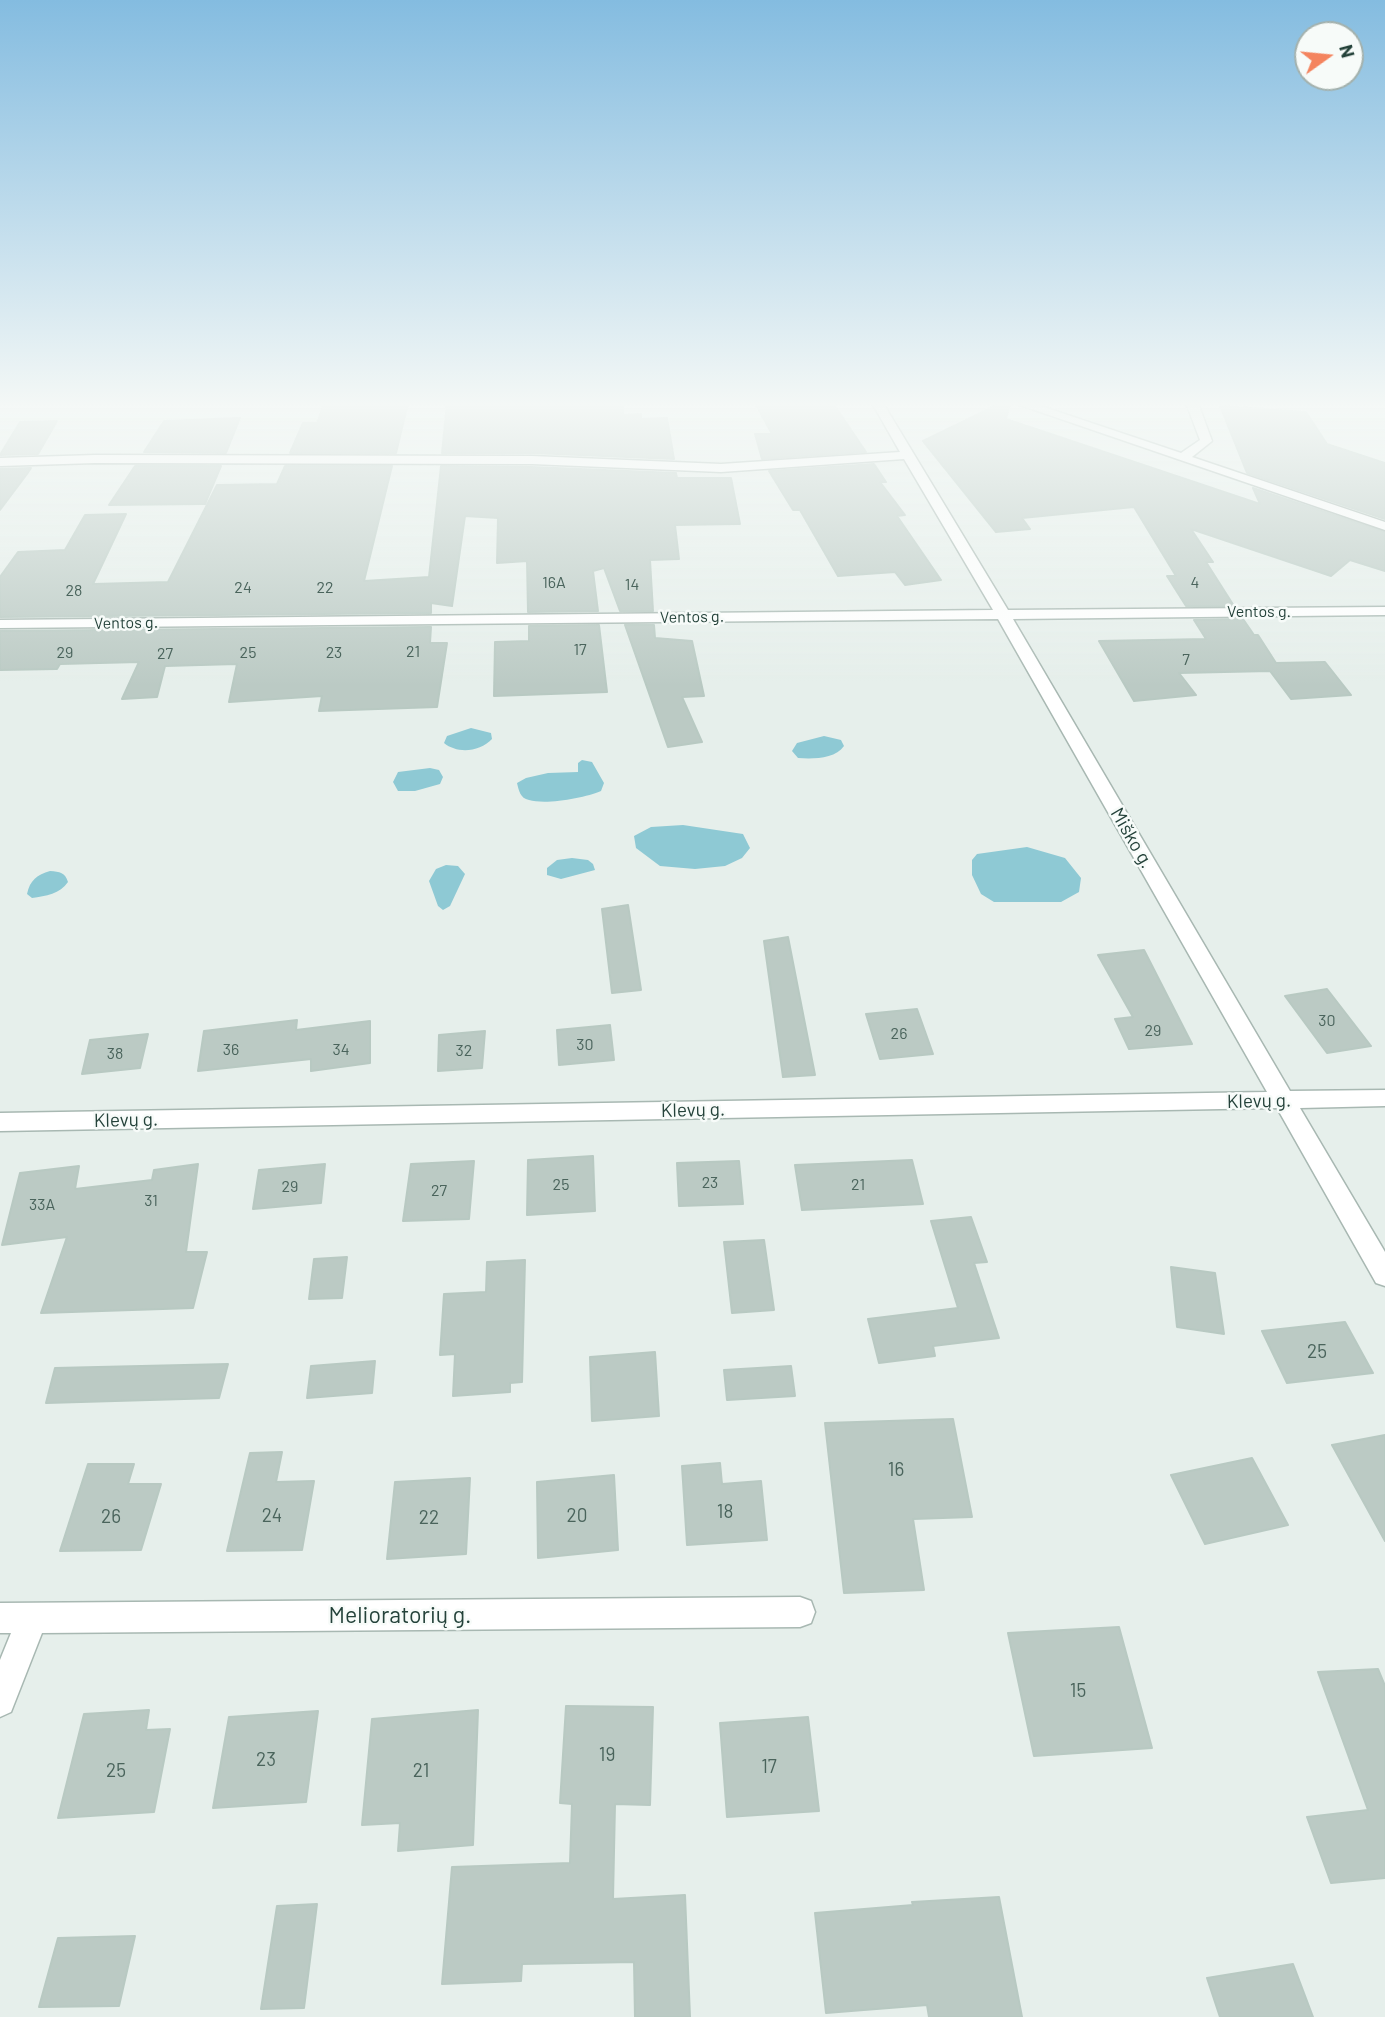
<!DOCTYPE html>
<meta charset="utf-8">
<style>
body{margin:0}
#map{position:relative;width:1385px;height:2017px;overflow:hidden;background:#e6efeb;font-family:Barlow,sans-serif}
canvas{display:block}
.north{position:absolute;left:1294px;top:21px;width:70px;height:70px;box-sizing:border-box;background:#f7fbf9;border:2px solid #a3b1ad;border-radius:50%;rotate:75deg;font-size:19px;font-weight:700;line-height:28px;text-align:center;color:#24423a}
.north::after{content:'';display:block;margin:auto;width:24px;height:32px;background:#f4845f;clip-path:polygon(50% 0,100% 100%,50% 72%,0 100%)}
</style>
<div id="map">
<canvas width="1385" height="2017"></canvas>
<div class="north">N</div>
</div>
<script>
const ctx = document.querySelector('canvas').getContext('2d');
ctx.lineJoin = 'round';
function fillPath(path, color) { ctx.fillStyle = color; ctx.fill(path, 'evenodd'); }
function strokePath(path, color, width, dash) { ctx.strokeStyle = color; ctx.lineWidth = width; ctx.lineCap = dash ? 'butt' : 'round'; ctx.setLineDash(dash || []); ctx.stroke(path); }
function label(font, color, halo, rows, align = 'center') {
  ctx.font = font + ' Barlow,sans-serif'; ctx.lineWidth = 5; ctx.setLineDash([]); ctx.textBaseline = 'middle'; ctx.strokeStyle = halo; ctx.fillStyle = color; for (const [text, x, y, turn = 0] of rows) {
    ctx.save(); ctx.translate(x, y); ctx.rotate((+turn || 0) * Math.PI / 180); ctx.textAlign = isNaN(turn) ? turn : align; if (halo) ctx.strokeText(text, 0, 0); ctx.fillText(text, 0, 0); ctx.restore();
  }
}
const water = new Path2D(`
 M 471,728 L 491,733 L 492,739 C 480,752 457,754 444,743 L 447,736 Z
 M 824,736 L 841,740 L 844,746 C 835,759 813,759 798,758 L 792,751 L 797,743 Z
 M 582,760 L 592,762 L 604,783 L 601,791 C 585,798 546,805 529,800 C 520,798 519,791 517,783 L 526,778 L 548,773 L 578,772 L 578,763 Z
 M 430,768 L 439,770 L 443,777 L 440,784 L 415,791 L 398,791 L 393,782 L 398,772 Z
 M 683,825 L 743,834 L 750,848 L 742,858 L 725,866 L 695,869 L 660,866 L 636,848 L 634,836 L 651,827 Z
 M 1027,847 L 1065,858 L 1081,878 L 1079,892 L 1061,902 L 994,902 L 981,894 L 972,875 L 972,860 L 977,854 Z
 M 572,858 L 588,860 L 593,864 L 595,870 L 561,879 L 547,875 L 547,868 L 557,860 Z
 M 446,865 L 458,866 L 465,874 L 450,906 L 443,910 L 438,906 L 429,881 L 436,869 Z
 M 50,871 C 60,872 65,872 68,882 C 60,894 46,896 32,898 L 27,894 C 30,880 37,875 50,871 Z`);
const building = new Path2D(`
 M 324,403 L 408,403 L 396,453 L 290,453 L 303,423 L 317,423 Z
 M 447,403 L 623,403 L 623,415 L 641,414 L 641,419 L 667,418 L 674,459 L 532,453 L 442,453 Z
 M 755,403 L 833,403 L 866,452 L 762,459 L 755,434 L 772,434 Z
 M 1001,403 L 1010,403 L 1006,419 L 1260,504 L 1253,488 L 1385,532 L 1385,571 L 1350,560 L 1331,576 L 1191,529 L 1213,562 L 1206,562 L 1234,606 L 1186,606 L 1167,576 L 1176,576 L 1134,507 L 1022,518 L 1030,529 L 996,532 L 923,441 Z
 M 1220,406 L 1306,412 L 1327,444 L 1385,463 L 1385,519 L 1247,473 Z
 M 240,418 L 226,453 L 144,452 L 164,421 Z
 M 57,421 L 38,454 L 0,455 L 20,422 Z
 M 874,464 L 886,482 L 880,482 L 905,515 L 897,516 L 941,580 L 905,585 L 895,572 L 838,576 L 800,510 L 793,510 L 769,471 Z
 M 135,466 L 221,466 L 205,504 L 109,505 Z
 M 285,466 L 392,466 L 364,581 L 429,577 L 441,466 L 532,467 L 676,473 L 677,478 L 731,478 L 740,524 L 675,525 L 679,559 L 650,560 L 653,611 L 620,611 L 604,568 L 593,571 L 598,611 L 528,612 L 527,561 L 497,563 L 498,518 L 465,516 L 452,606 L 431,603 L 431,613 L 0,617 L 0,577 L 18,552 L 65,550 L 85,515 L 126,514 L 93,584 L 168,582 L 217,485 L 277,484 Z
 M 31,468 L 27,474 L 0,510 L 0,469 Z
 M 1243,619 L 1254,635 L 1258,635 L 1276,663 L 1325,662 L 1351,695 L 1291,699 L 1270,671 L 1179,673 L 1196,695 L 1134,701 L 1099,641 L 1206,639 L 1194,620 Z
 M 599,625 L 607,692 L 494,696 L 495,642 L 529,641 L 529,626 Z
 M 625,625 L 654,625 L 655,638 L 692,641 L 704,696 L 682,697 L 702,742 L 668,747 Z
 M 431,627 L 430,643 L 447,643 L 437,707 L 319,711 L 322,696 L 229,702 L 237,664 L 165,666 L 157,697 L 122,699 L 139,662 L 60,664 L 57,669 L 0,670 L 0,631 Z
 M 628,905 L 641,990 L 612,993 L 602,909 Z
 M 788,937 L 815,1075 L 783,1077 L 764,941 Z
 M 1144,950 L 1192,1044 L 1129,1049 L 1115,1019 L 1133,1017 L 1098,955 Z
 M 1327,989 L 1371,1046 L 1327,1053 L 1285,996 Z
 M 917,1009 L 933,1054 L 880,1059 L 866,1014 Z
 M 297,1020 L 296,1030 L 370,1021 L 370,1063 L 311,1071 L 311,1059 L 198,1071 L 204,1031 Z
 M 610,1025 L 614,1060 L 559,1065 L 557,1030 Z
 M 485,1031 L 482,1068 L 438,1071 L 439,1035 Z
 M 148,1034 L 140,1068 L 82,1074 L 90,1040 Z
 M 593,1156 L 595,1211 L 527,1215 L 528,1160 Z
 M 912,1160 L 923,1204 L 802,1210 L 795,1165 Z
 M 474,1161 L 469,1219 L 403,1221 L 411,1164 Z
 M 739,1161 L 743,1204 L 679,1206 L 677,1163 Z
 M 198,1164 L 186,1252 L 207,1252 L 193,1308 L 41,1313 L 67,1237 L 2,1245 L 20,1173 L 79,1166 L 75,1189 L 152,1180 L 154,1170 Z
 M 325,1164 L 321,1203 L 253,1209 L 259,1170 Z
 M 971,1217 L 987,1262 L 974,1263 L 999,1338 L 933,1346 L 935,1356 L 879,1363 L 868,1319 L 958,1308 L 931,1221 Z
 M 764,1240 L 774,1310 L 732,1313 L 724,1242 Z
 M 347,1257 L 342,1298 L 309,1299 L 314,1259 Z
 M 525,1260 L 522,1382 L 510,1383 L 510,1392 L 453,1396 L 455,1354 L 440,1355 L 444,1294 L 486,1292 L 487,1262 Z
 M 1171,1267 L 1215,1273 L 1224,1334 L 1177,1327 Z
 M 1345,1322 L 1373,1373 L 1287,1383 L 1262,1331 Z
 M 655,1352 L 659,1416 L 592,1421 L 590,1357 Z
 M 375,1361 L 372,1393 L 307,1398 L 311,1366 Z
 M 228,1364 L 219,1398 L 46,1403 L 55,1368 Z
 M 791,1366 L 795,1396 L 727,1400 L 724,1370 Z
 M 953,1419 L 972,1517 L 913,1519 L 924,1590 L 844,1593 L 825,1423 Z
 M 1385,1435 L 1385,1541 L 1332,1445 Z
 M 282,1452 L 276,1482 L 314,1481 L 302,1550 L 227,1551 L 250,1453 Z
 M 1252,1458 L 1288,1525 L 1205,1544 L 1171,1475 Z
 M 720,1463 L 722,1484 L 761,1481 L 767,1540 L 687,1545 L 682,1466 Z
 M 88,1464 L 134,1464 L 128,1484 L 161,1484 L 141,1550 L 60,1551 Z
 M 614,1475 L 618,1550 L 538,1558 L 537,1482 Z
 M 470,1478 L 466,1554 L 387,1559 L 395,1482 Z
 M 1119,1627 L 1152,1748 L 1034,1756 L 1008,1633 Z
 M 1378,1669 L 1385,1686 L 1385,1878 L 1331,1883 L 1307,1817 L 1368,1810 L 1318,1672 Z
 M 566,1706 L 653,1707 L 650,1805 L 615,1804 L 613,1899 L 685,1895 L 690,2017 L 635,2017 L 634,1962 L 522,1964 L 521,1981 L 442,1984 L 452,1867 L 570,1863 L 572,1804 L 560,1803 Z
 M 149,1710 L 146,1730 L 170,1729 L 154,1812 L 58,1818 L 84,1714 Z
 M 478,1710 L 473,1845 L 398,1851 L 400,1823 L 362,1825 L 372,1719 Z
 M 318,1711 L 306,1802 L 213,1808 L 229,1717 Z
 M 808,1717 L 819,1811 L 727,1817 L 720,1723 Z
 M 999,1897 L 1022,2017 L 929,2017 L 927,2005 L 826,2013 L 815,1913 L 913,1905 L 912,1902 Z
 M 317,1904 L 304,2008 L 261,2009 L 277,1906 Z
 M 135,1936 L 119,2006 L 39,2007 L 58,1938 Z
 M 1293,1964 L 1313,2017 L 1220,2017 L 1207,1978 Z`);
const minor = new Path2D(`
 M 872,403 L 883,403 L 1008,610 L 1385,607 L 1385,615 L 1013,619 L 1290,1091 L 1385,1090 L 1385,1106 L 1300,1108 L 1385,1252 L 1385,1286 L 1376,1283 L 1277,1108 L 0,1131 L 0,1113 L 1267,1092 L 998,619 L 0,628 L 0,620 L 993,610 L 904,459 L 721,472 L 532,464 L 95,463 L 0,466 L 0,458 L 95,455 L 532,456 L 721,464 L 900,452 Z
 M 1014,403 L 1032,403 L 1181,453 L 1200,440 L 1186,403 L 1198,403 L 1212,441 L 1192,457 L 1385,522 L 1385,530 Z
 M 800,1597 L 811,1601 L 815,1612 L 811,1623 L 800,1627 L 42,1633 L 11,1712 L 0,1717 L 0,1660 L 11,1633 L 0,1633 L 0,1603 Z`);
const numberNames = [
 ["16A",554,583],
 ["4",1195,583],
 ["14",632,585],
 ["24",243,588],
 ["22",325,588],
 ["28",74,591],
 ["17",580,650],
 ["21",413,652],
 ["29",65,653],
 ["25",248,653],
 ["23",334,653],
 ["27",165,654],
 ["7",1186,660],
 ["30",1327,1021],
 ["29",1153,1031],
 ["26",899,1034],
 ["30",585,1045],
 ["36",231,1050],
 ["34",341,1050],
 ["32",464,1051],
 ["38",115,1054],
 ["23",710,1183],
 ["25",561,1185],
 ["21",858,1185],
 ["29",290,1187],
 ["27",439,1191],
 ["31",151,1201],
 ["33A",42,1205]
];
const farStreetnames = [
 ["Ventos g.",1259,612],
 ["Ventos g.",692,617,-1],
 ["Ventos g.",126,623,-1]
];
const streetNames = [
 ["Miško g.",1132,838,60],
 ["Klevų g.",1259,1101,-1],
 ["Klevų g.",693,1110,-1],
 ["Klevų g.",126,1120,-1]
];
const nearNumbernames = [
 ["25",1317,1352],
 ["16",896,1470],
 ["18",725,1512],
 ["24",272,1516],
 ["20",577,1516],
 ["26",111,1517],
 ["22",429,1518],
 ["15",1078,1691],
 ["19",607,1755],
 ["23",266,1760],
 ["17",769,1767],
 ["25",116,1771],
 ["21",421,1771]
];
const nearStreetnames = [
 ["Melioratorių g.",400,1615]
];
fillPath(water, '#8ec9d4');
fillPath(building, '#bbcac4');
strokePath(building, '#b8c9c2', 2);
strokePath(minor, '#a8b8b2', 3);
fillPath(minor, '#fff');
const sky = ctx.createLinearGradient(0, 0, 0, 686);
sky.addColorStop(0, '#84bce0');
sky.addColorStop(0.59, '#f4f8f6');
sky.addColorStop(1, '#f4f8f600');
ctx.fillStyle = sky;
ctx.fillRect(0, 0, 1385, 686);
label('16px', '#4a645c', null, numberNames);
label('16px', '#24423a', '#f7fbf9', farStreetnames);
label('19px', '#24423a', '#f7fbf9', streetNames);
label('19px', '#4a645c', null, nearNumbernames);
label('23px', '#24423a', '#f7fbf9', nearStreetnames);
</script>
